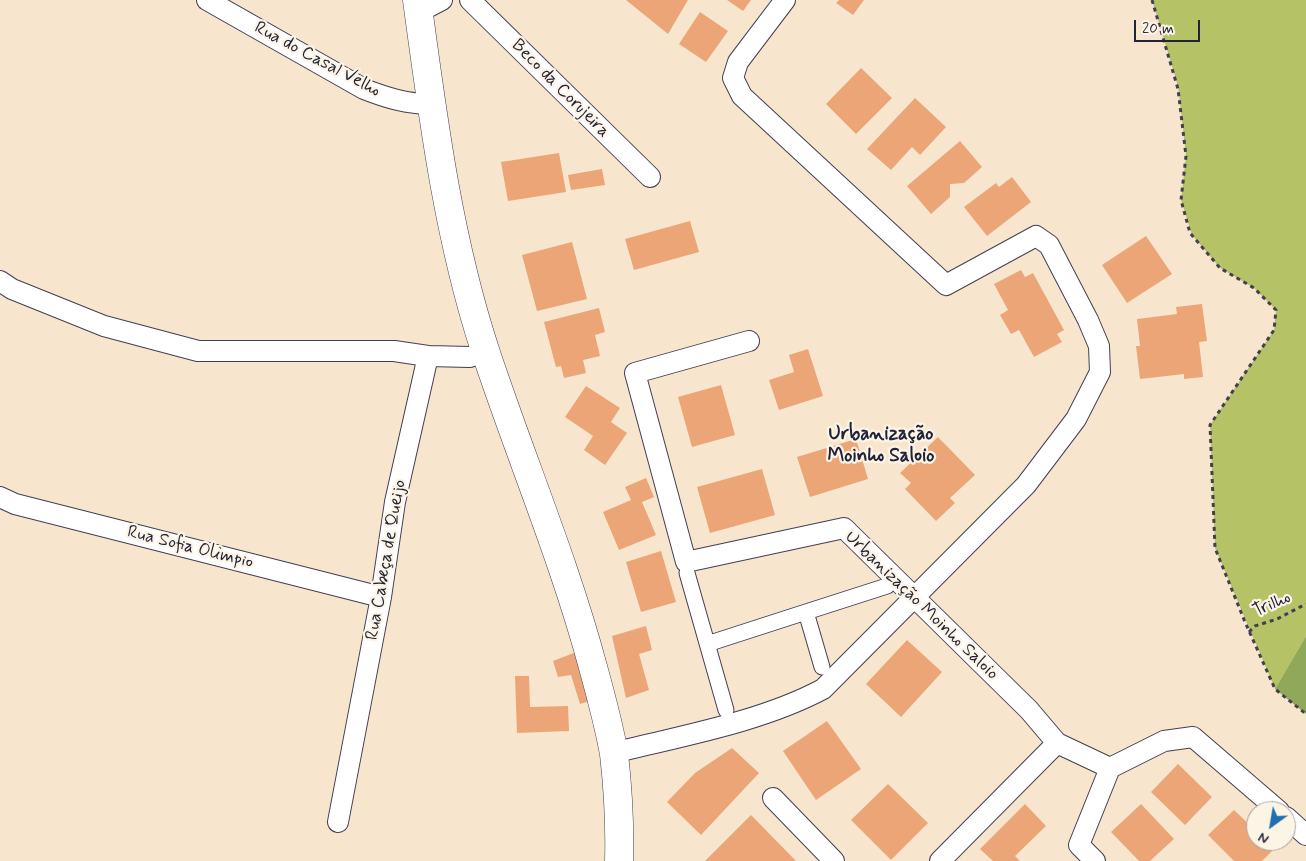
<!DOCTYPE html>
<meta charset="utf-8">
<style>
body{margin:0}
#map{position:relative;width:1306px;height:861px;overflow:hidden;background:#f7e6cd;font-family:Mynerve,sans-serif}
canvas{display:block}
.north{position:absolute;left:1246px;top:801px;width:50px;height:50px;box-sizing:border-box;background:#fcf5e5;border:1px solid #a5a1a1;border-radius:50%;rotate:212deg;font-size:14px;font-weight:700;line-height:20px;text-align:center;color:#22223b}
.north::after{content:'';display:block;margin:auto;width:18px;height:22px;background:#1f6fb2;clip-path:polygon(50% 0,100% 100%,50% 72%,0 100%)}
.scale{position:absolute;left:1134px;top:20px;width:66px;height:22px;box-sizing:border-box;border:2px solid #22223b;border-top:0;padding-left:6px;font-size:15px;line-height:18px;white-space:nowrap;color:#22223b;-webkit-text-stroke:4px #fcf5e5;paint-order:stroke}
</style>
<div id="map">
<canvas width="1306" height="861"></canvas>
<div class="north">N</div>
<div class="scale">20 m</div>
</div>
<script>
const ctx = document.querySelector('canvas').getContext('2d');
ctx.lineJoin = 'round';
function fillPath(path, color) { ctx.fillStyle = color; ctx.fill(path, 'evenodd'); }
function strokePath(path, color, width, dash) { ctx.strokeStyle = color; ctx.lineWidth = width; ctx.lineCap = dash ? 'butt' : 'round'; ctx.setLineDash(dash || []); ctx.stroke(path); }
function label(font, color, halo, rows, align = 'center') {
  ctx.font = font + ' Mynerve,sans-serif'; ctx.lineWidth = 4.5; ctx.setLineDash([]); ctx.textBaseline = 'middle'; ctx.strokeStyle = halo; ctx.fillStyle = color; for (const [text, x, y, turn = 0] of rows) {
    ctx.save(); ctx.translate(x, y); ctx.rotate((+turn || 0) * Math.PI / 180); ctx.textAlign = isNaN(turn) ? turn : align; if (halo) ctx.strokeText(text, 0, 0); ctx.fillText(text, 0, 0); ctx.restore();
  }
}
const green = new Path2D(`
 M 1152,0 L 1306,0 L 1306,636 L 1275,689 L 1215,548 L 1210,425 L 1274,330 L 1276,310 L 1254,288 L 1220,268 L 1192,235 L 1181,200 L 1186,156 L 1178,86 Z`);
const forest = new Path2D(`
 M 1306,636 L 1306,714 L 1275,689 Z`);
const building = new Path2D(`
 M 626,0 L 688,0 L 668,34 Z
 M 727,0 L 751,0 L 743,11 Z
 M 839,0 L 864,0 L 853,15 L 836,3 Z
 M 700,12 L 728,31 L 706,62 L 679,44 Z
 M 861,68 L 892,98 L 856,134 L 826,104 Z
 M 915,98 L 946,127 L 920,155 L 912,147 L 891,170 L 867,149 Z
 M 960,141 L 982,167 L 964,183 L 950,184 L 950,197 L 931,214 L 907,186 Z
 M 559,153 L 566,192 L 508,201 L 501,162 Z
 M 602,169 L 605,185 L 571,190 L 568,175 Z
 M 1012,177 L 1031,202 L 987,236 L 964,207 L 996,183 L 999,187 Z
 M 690,221 L 699,252 L 634,270 L 625,239 Z
 M 1146,236 L 1172,274 L 1127,303 L 1102,265 Z
 M 572,242 L 587,299 L 537,311 L 522,255 Z
 M 1021,270 L 1025,277 L 1033,273 L 1064,330 L 1057,334 L 1062,342 L 1034,357 L 1019,330 L 1011,334 L 1000,315 L 1008,310 L 994,284 Z
 M 1202,304 L 1207,341 L 1199,342 L 1203,377 L 1184,379 L 1184,374 L 1140,379 L 1136,346 L 1140,346 L 1137,319 L 1177,314 L 1176,307 Z
 M 599,308 L 605,332 L 595,335 L 600,356 L 583,360 L 586,373 L 564,378 L 561,366 L 556,367 L 544,322 Z
 M 808,349 L 823,396 L 779,410 L 769,380 L 794,372 L 789,355 Z
 M 721,385 L 735,435 L 692,447 L 678,397 Z
 M 586,386 L 620,408 L 611,422 L 627,433 L 605,465 L 584,450 L 593,436 L 565,417 Z
 M 938,437 L 975,475 L 950,498 L 955,503 L 936,521 L 905,489 L 911,483 L 900,473 Z
 M 856,439 L 868,479 L 810,497 L 797,457 Z
 M 762,469 L 775,515 L 710,533 L 697,487 Z
 M 646,478 L 654,497 L 642,502 L 656,535 L 619,550 L 603,512 L 631,500 L 625,487 Z
 M 661,551 L 676,602 L 641,612 L 626,562 Z
 M 646,626 L 652,650 L 639,654 L 649,690 L 626,698 L 612,636 Z
 M 907,640 L 942,672 L 901,717 L 866,684 Z
 M 579,651 L 590,701 L 580,704 L 571,675 L 558,677 L 553,661 Z
 M 515,676 L 529,676 L 530,707 L 568,706 L 569,731 L 517,733 Z
 M 827,721 L 861,769 L 816,800 L 783,751 Z
 M 732,748 L 759,773 L 701,835 L 667,802 L 695,773 Z
 M 1178,764 L 1212,797 L 1185,825 L 1151,792 Z
 M 888,784 L 928,823 L 891,860 L 851,820 Z
 M 1025,804 L 1046,826 L 1015,856 L 1020,861 L 993,861 L 980,849 Z
 M 1141,804 L 1174,839 L 1150,861 L 1139,861 L 1111,832 Z
 M 1234,810 L 1256,831 L 1256,841 L 1265,841 L 1274,849 L 1262,861 L 1234,861 L 1208,835 Z
 M 751,815 L 796,861 L 705,861 Z`);
const path = new Path2D(`
 M 1152,0 L 1178,89 L 1186,156 L 1181,200 L 1190,233 L 1220,268 L 1254,288 L 1276,310 L 1274,330 L 1210,425 L 1215,548 L 1245,622 L 1275,689 L 1306,714
 M 1249,632 L 1255,626 L 1277,619 L 1306,604`);
const pedestrian = new Path2D(`
 M 687,573 L 726,710
 M 806,612 L 887,586
 M 707,644 L 806,612 L 822,667`);
const minor = new Path2D(`
 M 207,0 L 364,89 C 387,98 407,104 431,104
 M 470,0 L 650,177
 M 419,12 L 442,0
 M 0,281 L 12,289 L 104,326 L 198,351 L 394,351 L 428,356
 M 749,341 L 635,373 L 686,562 L 844,528 L 1029,710 L 1057,743 L 1110,768
 M 0,497 L 15,504 L 381,597
 M 613,753 C 681,736 761,722 823,689 L 1026,485 L 1076,419 L 1100,372 L 1099,346 L 1088,320 L 1049,245 L 1036,236 L 946,285 L 742,96 L 733,78 L 738,62 L 785,0
 M 773,798 L 834,861
 M 1286,817 L 1306,835
 M 338,822 L 381,597 L 395,502 L 428,356 L 470,357 L 485,351
 M 940,861 L 1057,743
 M 1095,861 L 1079,845 L 1110,768 L 1164,741 L 1193,737 L 1279,811`);
const primary = new Path2D(`
 M 417,0 C 433,118 448,237 485,350 C 520,456 564,559 593,667 C 601,696 609,725 614,754 C 618,789 620,825 619,861`);
const streetNames = [
 ["Rua do Casal Velho",317,60,28],
 ["Beco da Corujeira",560,89,45],
 ["Rua Sofia Olimpio",190,548,14],
 ["Rua Cabeça de Queijo",387,560,-80],
 ["Trilho",1272,605,-24],
 ["Urbanização Moinho Saloio",921,606,44]
];
const neighbourhoodNames = [
 ["Urbanização",881,435],
 ["Moinho Saloio",881,457]
];
fillPath(green, '#b5c265');
fillPath(forest, '#90a85a');
fillPath(building, '#eca576');
strokePath(pedestrian, '#423f51', 17);
strokePath(minor, '#423f51', 22);
strokePath(primary, '#423f51', 29);
strokePath(path, '#423f51', 3, [4, 4]);
strokePath(pedestrian, '#fff', 15);
strokePath(minor, '#fff', 20);
strokePath(primary, '#fff', 28);
label('18px', '#22223b', '#fcf5e5', streetNames);
label('bold 19px', '#22223b', '#fcf5e5', neighbourhoodNames);
</script>
